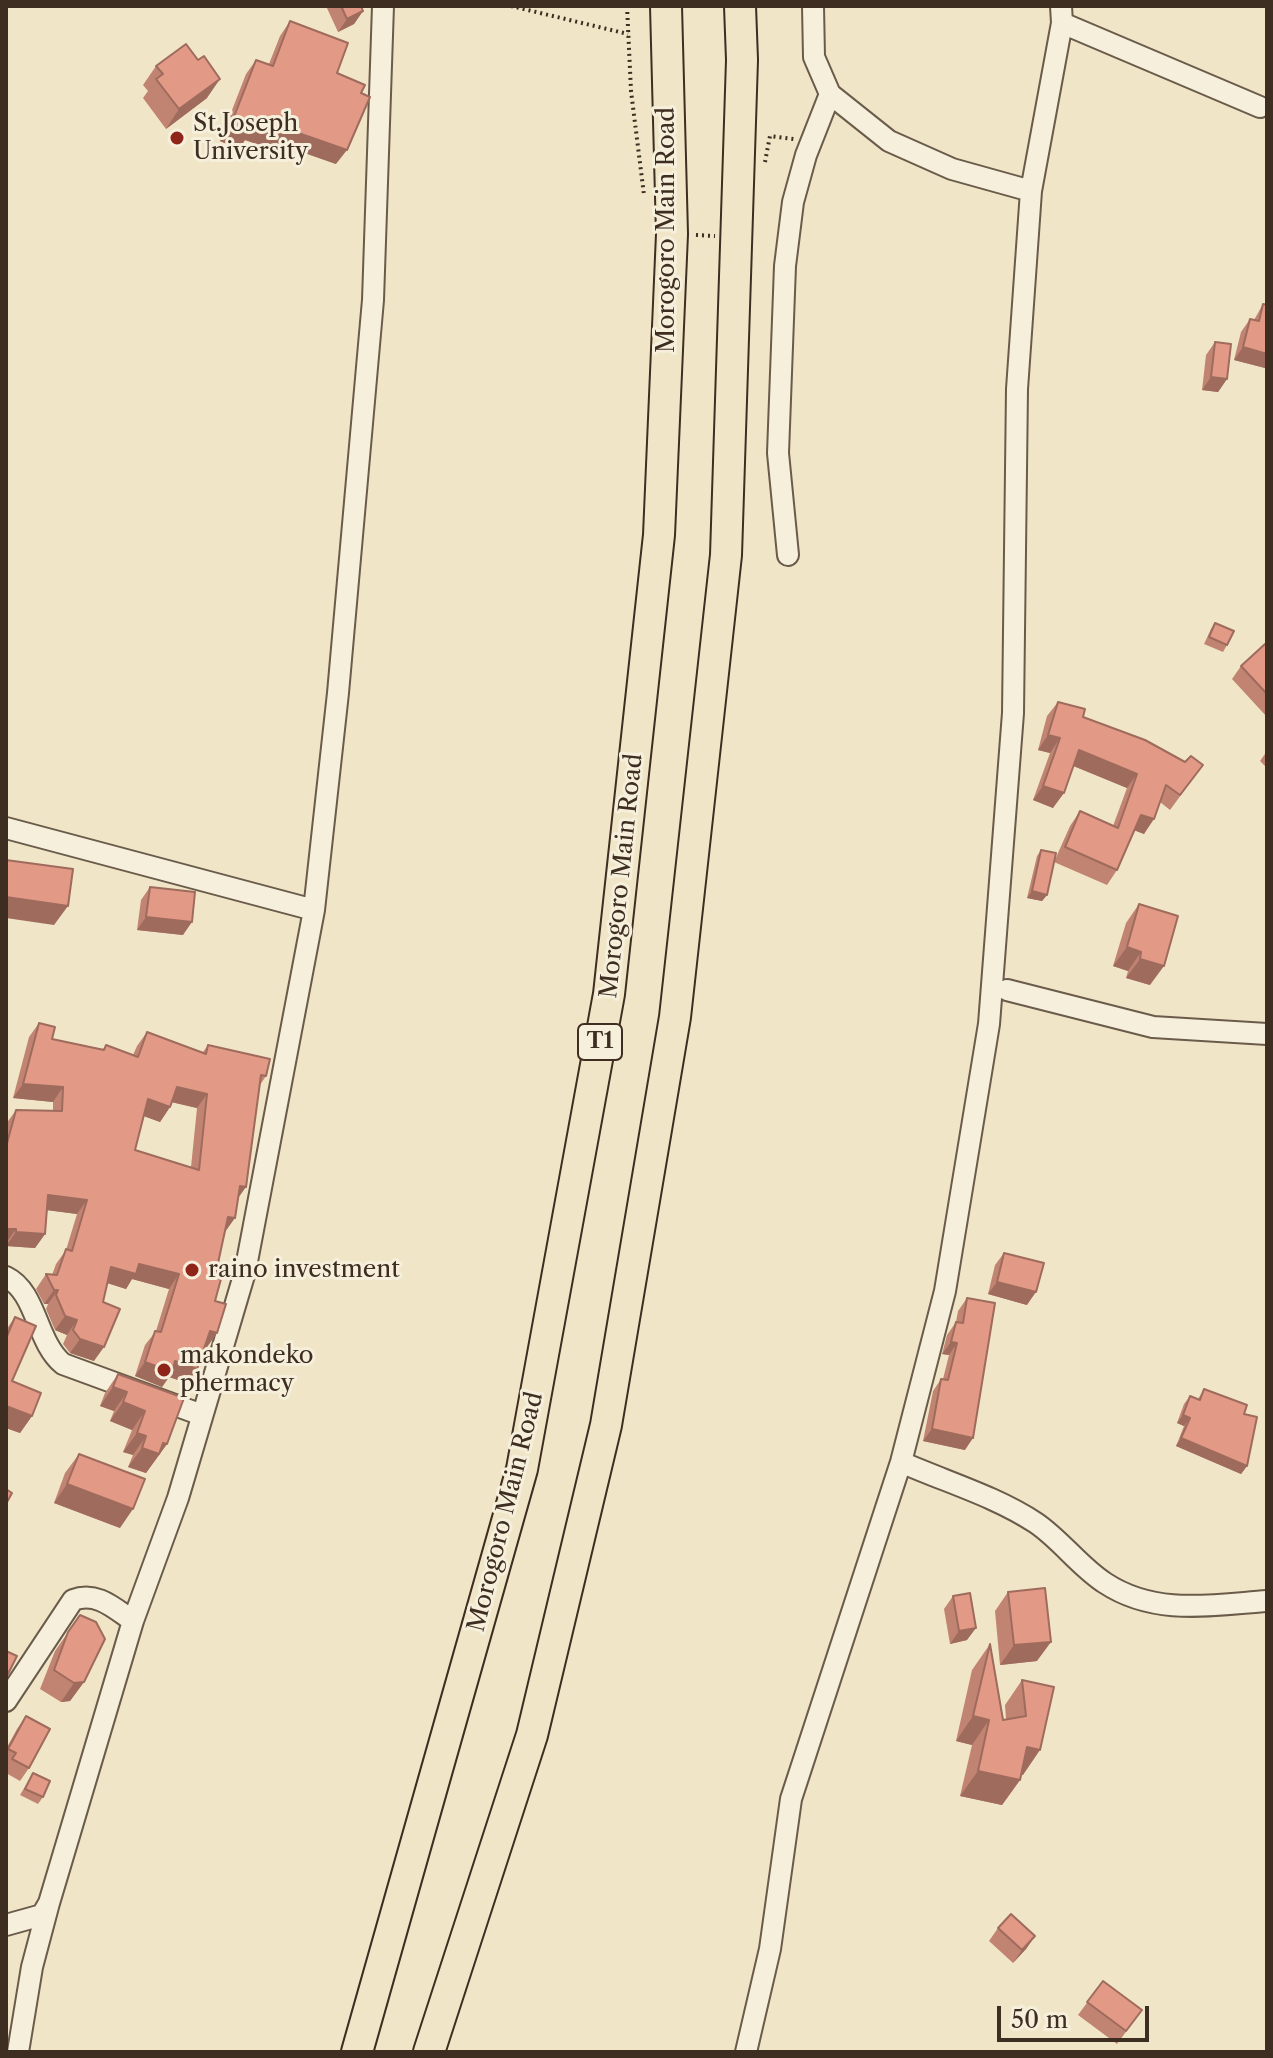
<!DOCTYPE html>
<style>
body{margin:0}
#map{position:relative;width:1273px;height:2058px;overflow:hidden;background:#f0e6c7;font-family:"Libre Caslon Text",serif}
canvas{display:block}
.frame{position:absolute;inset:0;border:8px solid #3e2d21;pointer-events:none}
.scale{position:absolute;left:997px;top:2006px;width:152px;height:36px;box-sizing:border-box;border:4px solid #3e2d21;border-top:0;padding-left:10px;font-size:24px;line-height:28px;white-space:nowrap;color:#3e2d21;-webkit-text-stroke:6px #f5efdb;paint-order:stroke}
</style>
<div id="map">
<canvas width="1273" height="2058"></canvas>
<div class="frame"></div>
<div class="scale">50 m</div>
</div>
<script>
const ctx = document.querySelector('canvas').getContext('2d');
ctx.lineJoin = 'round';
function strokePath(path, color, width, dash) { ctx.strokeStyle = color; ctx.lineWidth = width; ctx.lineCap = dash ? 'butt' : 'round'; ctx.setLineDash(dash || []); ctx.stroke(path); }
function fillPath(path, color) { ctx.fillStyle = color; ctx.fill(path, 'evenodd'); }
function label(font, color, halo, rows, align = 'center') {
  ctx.font = font + ' "Libre Caslon Text",serif'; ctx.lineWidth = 6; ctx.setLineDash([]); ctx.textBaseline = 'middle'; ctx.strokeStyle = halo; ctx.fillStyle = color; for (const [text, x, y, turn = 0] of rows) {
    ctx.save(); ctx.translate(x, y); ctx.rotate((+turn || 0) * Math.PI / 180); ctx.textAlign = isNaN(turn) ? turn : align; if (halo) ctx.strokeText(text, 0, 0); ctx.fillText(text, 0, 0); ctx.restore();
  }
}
const path = new Path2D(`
 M 511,6 L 628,34
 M 627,6 L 631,91 L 644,195
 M 765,162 L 770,136 L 794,139
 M 696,235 L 715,236`);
const minor = new Path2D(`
 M 813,6 L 814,57 L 830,94 L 889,141 L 952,169 L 1031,191
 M 1062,23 L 1260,107
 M 788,555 L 778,453 L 785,266 L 793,202 L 806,155 L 830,94
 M 6,828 L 314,910
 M 1007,990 L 1153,1027 L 1267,1034
 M 6,1277 C 37,1292 36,1342 63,1364 L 202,1415
 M 901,1462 C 946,1482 995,1496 1036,1523 C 1061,1540 1080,1567 1105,1583 C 1155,1616 1212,1605 1267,1601
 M 6,1701 L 73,1600 C 97,1591 114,1608 133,1621
 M 6,1925 L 42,1915 L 49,1903
 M 18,2052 L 32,1967 L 49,1903 L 133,1621 L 178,1498 L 245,1272 L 314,910 L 338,693 L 373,300 L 383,6
 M 746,2052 L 770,1949 L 791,1799 L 901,1462 L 945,1291 L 989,1024 L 1013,713 L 1017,389 L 1031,191 L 1062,23 L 1061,6`);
const highway = new Path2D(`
 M 357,2052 L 522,1469 L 609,994 L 659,535 L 672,234 L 666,6
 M 429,2052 L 532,1735 L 606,1425 L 675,1017 L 726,555 L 742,60 L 740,6`);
const wall = new Path2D(`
 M 326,6 L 361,6 L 363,11 L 354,24 L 338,32 Z
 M 290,21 L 337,73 L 336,164 L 276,143 L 271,149 L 245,140 L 239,149 L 220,141 L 246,74 L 256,60 L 269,64 L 280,36 Z
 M 156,66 L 207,98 L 166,129 L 143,98 L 148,91 L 143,85 Z
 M 1263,304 L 1265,368 L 1234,360 L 1241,332 L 1250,319 L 1254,320 Z
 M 1215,342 L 1227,379 L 1218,392 L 1202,390 L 1206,355 Z
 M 1215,623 L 1227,645 L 1223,652 L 1204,644 L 1211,629 Z
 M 1267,647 L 1267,717 L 1232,679 L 1241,666 Z
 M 1058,702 L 1083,717 L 1185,762 L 1203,765 L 1170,810 L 1160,802 L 1144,834 L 1134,830 L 1117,870 L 1107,885 L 1054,862 L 1070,826 L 1080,811 L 1113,826 L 1127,788 L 1073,766 L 1053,808 L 1033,800 L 1050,753 L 1038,750 L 1047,716 Z
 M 1267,751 L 1267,768 L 1260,761 Z
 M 1041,850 L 1047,895 L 1042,901 L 1027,898 L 1037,856 Z
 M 150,887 L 183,935 L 137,930 L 141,900 Z
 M 1139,904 L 1150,985 L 1126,978 L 1128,971 L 1113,966 L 1126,923 Z
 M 39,1023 L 52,1039 L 103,1049 L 106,1045 L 133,1055 L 137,1046 L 147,1032 L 203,1052 L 208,1045 L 266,1076 L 260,1085 L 238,1198 L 224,1232 L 215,1277 L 217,1333 L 207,1347 L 205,1347 L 197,1369 L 187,1383 L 169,1377 L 162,1387 L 135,1376 L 145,1345 L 156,1331 L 169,1289 L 132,1279 L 126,1289 L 107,1283 L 103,1302 L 94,1361 L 70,1353 L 63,1344 L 67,1335 L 55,1330 L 46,1309 L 48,1304 L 44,1304 L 36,1289 L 46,1274 L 52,1275 L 56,1264 L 66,1250 L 77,1214 L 47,1210 L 45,1234 L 35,1248 L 6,1246 L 6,1124 L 16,1110 L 53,1111 L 53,1102 L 13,1098 L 29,1037 ZM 171,1102 L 197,1108 L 191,1167 L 135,1150 L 144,1116 L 160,1122 L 170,1107 Z
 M 1004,1253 L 1027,1305 L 988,1294 L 995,1265 Z
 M 967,1298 L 965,1450 L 923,1441 L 933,1391 L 941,1379 L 943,1379 L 949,1355 L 942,1354 L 947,1335 L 956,1322 L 958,1311 Z
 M 15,1317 L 12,1381 L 32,1416 L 20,1433 L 6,1428 L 6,1330 Z
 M 118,1374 L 167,1444 L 146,1473 L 128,1467 L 133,1455 L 123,1452 L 132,1430 L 110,1421 L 114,1411 L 100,1406 L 105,1393 Z
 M 1204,1389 L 1244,1414 L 1247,1466 L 1241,1474 L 1176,1446 L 1184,1426 L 1177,1423 L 1184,1404 L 1190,1396 L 1198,1399 Z
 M 79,1454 L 120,1528 L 54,1503 L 65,1473 Z
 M 1008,1592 L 1037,1661 L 1000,1665 L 995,1611 Z
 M 953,1596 L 967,1640 L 950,1644 L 944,1609 Z
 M 80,1615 L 84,1682 L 70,1701 L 61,1702 L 40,1689 L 55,1651 Z
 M 990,1644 L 1003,1720 L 1006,1719 L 1005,1705 L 1022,1680 L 1054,1687 L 1023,1775 L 1021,1775 L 1020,1780 L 1002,1805 L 960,1796 L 972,1745 L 956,1741 L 972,1670 Z
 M 26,1716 L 29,1768 L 20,1781 L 6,1773 L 6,1749 L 17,1729 Z
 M 33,1773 L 43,1797 L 38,1804 L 20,1795 Z
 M 998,1928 L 1035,1936 L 1026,1949 L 1013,1963 L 989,1941 Z
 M 1103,1981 L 1142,2010 L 1117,2044 L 1078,2015 Z`);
const shadedWall = new Path2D(`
 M 363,11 L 354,24 L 338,32 L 347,19 Z
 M 220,79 L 207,98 L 166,129 L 179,109 Z
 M 253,124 L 284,128 L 347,150 L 336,164 L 276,143 L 271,149 L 245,140 L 239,149 L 220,141 L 230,127 Z
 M 1243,347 L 1267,354 L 1267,365 L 1265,368 L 1234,360 Z
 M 1211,377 L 1227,379 L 1218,392 L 1202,390 Z
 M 1048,735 L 1060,738 L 1050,753 L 1038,750 Z
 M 1079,750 L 1137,774 L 1127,788 L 1069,764 Z
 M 1043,786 L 1064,793 L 1053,808 L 1033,800 Z
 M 1141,815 L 1154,819 L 1144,834 L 1131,829 Z
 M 1032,891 L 1047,895 L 1042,901 L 1027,898 Z
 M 6,897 L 68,906 L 54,925 L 6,918 Z
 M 146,917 L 192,922 L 183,935 L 137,930 Z
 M 1127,947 L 1141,952 L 1128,971 L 1113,966 Z
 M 1140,959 L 1164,966 L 1150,985 L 1126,978 Z
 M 23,1084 L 63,1087 L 53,1102 L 13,1098 Z
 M 177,1087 L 207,1094 L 197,1108 L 167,1101 Z
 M 148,1099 L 170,1107 L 160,1122 L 138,1114 Z
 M 240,1186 L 246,1187 L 236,1201 Z
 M 48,1195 L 87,1200 L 77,1214 L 38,1209 Z
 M 228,1217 L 235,1218 L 225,1232 L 218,1231 Z
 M 6,1229 L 16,1229 L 6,1243 Z
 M 16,1232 L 45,1234 L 35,1248 L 6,1246 Z
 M 139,1264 L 179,1274 L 169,1289 L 132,1279 L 126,1289 L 101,1281 L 111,1267 Z
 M 997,1282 L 1036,1292 L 1027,1305 L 988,1294 Z
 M 54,1290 L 58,1290 L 48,1304 L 44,1304 Z
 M 65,1316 L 77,1320 L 67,1335 L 55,1330 Z
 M 210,1331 L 217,1333 L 207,1347 L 200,1345 Z
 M 80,1339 L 104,1347 L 94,1361 L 70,1353 Z
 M 951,1342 L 957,1343 L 949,1355 L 942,1354 Z
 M 175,1361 L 197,1369 L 187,1383 L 169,1377 L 162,1387 L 135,1376 L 145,1362 Z
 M 113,1387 L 127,1392 L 114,1411 L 100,1406 Z
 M 123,1402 L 145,1411 L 132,1430 L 110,1421 Z
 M 6,1406 L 32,1416 L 20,1433 L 6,1428 Z
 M 1183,1415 L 1190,1418 L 1184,1426 L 1177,1423 Z
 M 932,1429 L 973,1438 L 965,1450 L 923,1441 Z
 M 137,1433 L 146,1436 L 133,1455 L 123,1452 Z
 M 1181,1438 L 1247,1466 L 1241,1474 L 1176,1446 Z
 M 163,1443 L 167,1444 L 146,1473 L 128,1467 L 142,1448 Z
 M 67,1484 L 133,1509 L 120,1528 L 54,1503 Z
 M 976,1628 L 967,1640 L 950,1644 L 959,1631 Z
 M 1051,1642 L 1037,1661 L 1000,1665 L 1014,1645 Z
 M 84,1682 L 70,1701 L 61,1702 L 74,1683 Z
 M 973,1716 L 989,1720 L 972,1745 L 956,1741 Z
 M 1027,1747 L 1040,1750 L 1023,1775 L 1010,1772 Z
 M 978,1771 L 1020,1780 L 1002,1805 L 960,1796 Z
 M 1035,1936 L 1026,1949 L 1013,1963 L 1022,1950 Z`);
const building = new Path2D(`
 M 341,6 L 361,6 L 363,11 L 347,19 Z
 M 290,21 L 348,43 L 337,73 L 365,85 L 361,93 L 370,97 L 347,150 L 284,128 L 282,135 L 253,124 L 249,134 L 230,127 L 256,60 L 273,66 Z
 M 186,44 L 198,60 L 204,56 L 220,79 L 179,109 L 156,79 L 163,74 L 156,66 Z
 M 1263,304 L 1267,305 L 1267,354 L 1243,347 L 1250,319 L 1259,321 Z
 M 1215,342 L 1231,344 L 1227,379 L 1211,377 Z
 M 1215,623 L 1234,631 L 1227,645 L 1209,637 Z
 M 1265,644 L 1267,647 L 1267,694 L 1241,666 Z
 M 1058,702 L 1085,709 L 1083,717 L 1145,740 L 1185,762 L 1191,756 L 1203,765 L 1180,795 L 1166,785 L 1154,819 L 1141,815 L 1117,870 L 1065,847 L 1080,811 L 1118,828 L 1137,774 L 1079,750 L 1064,793 L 1043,786 L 1060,738 L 1048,735 Z
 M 1041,850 L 1056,853 L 1047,895 L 1032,891 Z
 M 6,860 L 73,869 L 68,906 L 6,897 Z
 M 150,887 L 195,892 L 192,922 L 146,917 Z
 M 1139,904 L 1178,916 L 1164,966 L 1140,959 L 1141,952 L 1127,947 Z
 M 39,1023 L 55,1027 L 52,1039 L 104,1050 L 106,1045 L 138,1057 L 147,1032 L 206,1054 L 208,1045 L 270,1059 L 266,1076 L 261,1075 L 246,1187 L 240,1186 L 235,1218 L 228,1217 L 215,1277 L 221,1279 L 215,1301 L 226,1304 L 217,1333 L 210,1331 L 197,1369 L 175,1361 L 172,1372 L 145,1362 L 155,1331 L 161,1332 L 179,1274 L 139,1264 L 136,1274 L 111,1267 L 103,1302 L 120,1309 L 104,1347 L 80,1339 L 73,1330 L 77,1320 L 65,1316 L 56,1295 L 58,1290 L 54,1290 L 46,1274 L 57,1275 L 66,1249 L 72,1251 L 87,1200 L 48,1195 L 45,1234 L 16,1232 L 16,1229 L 6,1229 L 6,1147 L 16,1110 L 62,1111 L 63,1087 L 23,1084 ZM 177,1087 L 207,1094 L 199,1170 L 135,1150 L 148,1099 L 170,1107 Z
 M 1004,1253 L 1044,1263 L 1036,1292 L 997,1282 Z
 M 967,1298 L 995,1303 L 973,1438 L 932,1429 L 941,1379 L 948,1380 L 957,1343 L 951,1342 L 956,1322 L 963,1323 Z
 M 15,1317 L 36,1326 L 12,1381 L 41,1393 L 32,1416 L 6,1406 L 6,1336 L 7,1336 Z
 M 118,1374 L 184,1398 L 167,1444 L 163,1443 L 159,1454 L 142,1448 L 146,1436 L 137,1433 L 145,1411 L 123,1402 L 127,1392 L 113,1387 Z
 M 1204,1389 L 1247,1405 L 1244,1414 L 1257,1417 L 1247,1466 L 1181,1438 L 1190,1418 L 1183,1415 L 1190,1396 L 1200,1400 Z
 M 79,1454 L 145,1479 L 133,1509 L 67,1484 Z
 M 6,1489 L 12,1493 L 6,1504 Z
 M 1045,1588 L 1051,1642 L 1014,1645 L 1008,1592 Z
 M 970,1593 L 976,1628 L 959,1631 L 953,1596 Z
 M 80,1615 L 96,1622 L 105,1639 L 84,1682 L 74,1683 L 54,1670 L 68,1632 Z
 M 990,1644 L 1003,1720 L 1026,1716 L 1022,1680 L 1054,1687 L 1040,1750 L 1027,1747 L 1020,1780 L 978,1771 L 989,1720 L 973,1716 Z
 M 6,1651 L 17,1656 L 6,1678 Z
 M 26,1716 L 50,1729 L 29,1768 L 12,1759 L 16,1753 L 8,1749 Z
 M 33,1773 L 50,1781 L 43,1797 L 25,1789 Z
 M 1011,1914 L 1035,1936 L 1022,1950 L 998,1928 Z
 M 1103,1981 L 1142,2010 L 1126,2031 L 1087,2002 Z`);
const markers = [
 [177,138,8,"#8f2418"],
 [192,1270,8,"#8f2418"],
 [164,1370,8,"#8f2418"]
];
const shields = [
 [600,1042,44]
];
const shieldNames = [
 ["T1",600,1042]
];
const poiNames = [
 ["St.Joseph",193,124],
 ["University",193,152],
 ["raino investment",208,1270],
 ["makondeko",180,1356],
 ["phermacy",180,1384]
];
const streetNames = [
 ["Morogoro Main Road",667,230,-90],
 ["Morogoro Main Road",622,876,-84],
 ["Morogoro Main Road",506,1512,-76]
];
strokePath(minor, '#6a5b4a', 24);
strokePath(highway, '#3e2d21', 34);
strokePath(path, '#3e2d21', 4, [2, 4]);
strokePath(minor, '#f5efdb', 20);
strokePath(highway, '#f0e6c7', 30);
fillPath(wall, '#c28472');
fillPath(shadedWall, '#9e6b5d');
fillPath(building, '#e29985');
strokePath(building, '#9e6b5d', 2);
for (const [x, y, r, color] of markers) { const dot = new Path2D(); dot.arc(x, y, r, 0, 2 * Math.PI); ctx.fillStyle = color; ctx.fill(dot); strokePath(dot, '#f5efdb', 3); }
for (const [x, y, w] of shields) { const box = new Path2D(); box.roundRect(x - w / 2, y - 18, w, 36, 6); ctx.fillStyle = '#f5efdb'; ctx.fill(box); strokePath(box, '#3e2d21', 2); }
label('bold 22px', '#3e2d21', null, shieldNames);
label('24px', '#3e2d21', '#f5efdb', poiNames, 'left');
label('24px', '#3e2d21', '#f5efdb', streetNames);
</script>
